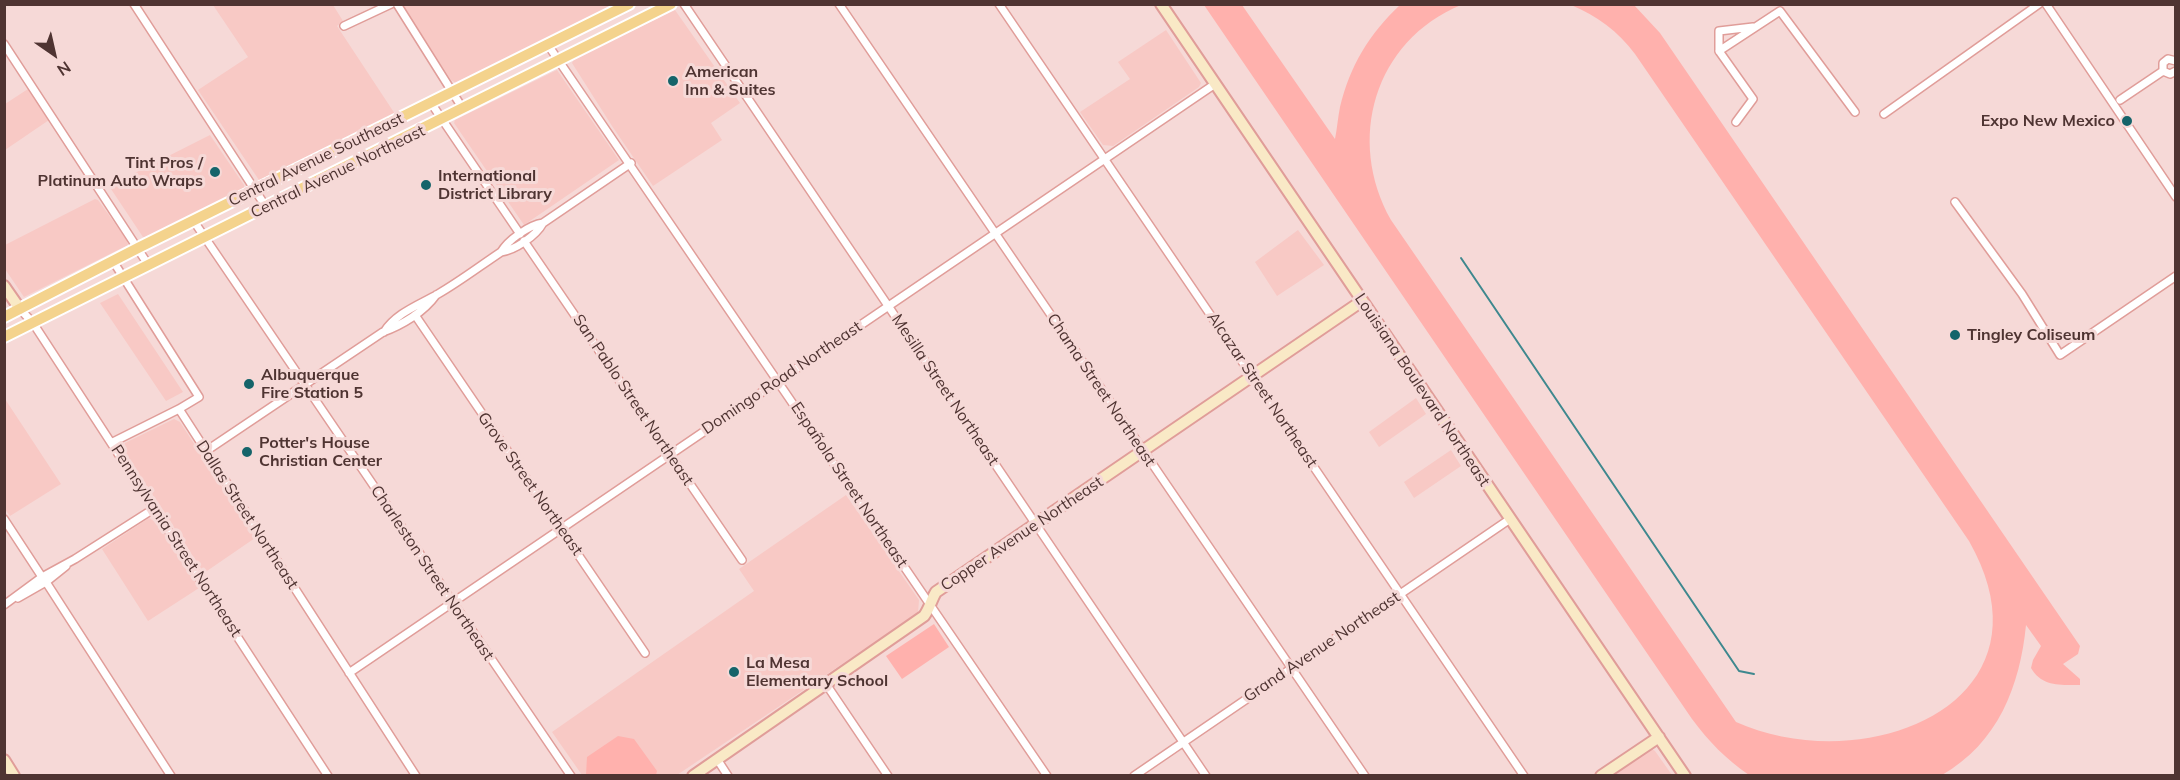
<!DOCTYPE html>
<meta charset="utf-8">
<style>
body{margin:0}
#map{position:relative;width:2180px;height:780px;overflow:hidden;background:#f6d9d7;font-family:Mulish,sans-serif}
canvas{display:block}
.frame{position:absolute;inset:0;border:6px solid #4f3432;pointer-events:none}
.north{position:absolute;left:24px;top:24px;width:60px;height:60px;-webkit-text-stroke:4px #f6d9d7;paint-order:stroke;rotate:146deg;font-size:16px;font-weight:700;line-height:24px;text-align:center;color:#4f3432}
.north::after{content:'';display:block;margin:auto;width:21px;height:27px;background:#4f3432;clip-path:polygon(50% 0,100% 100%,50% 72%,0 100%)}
</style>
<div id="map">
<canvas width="2180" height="780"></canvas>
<div class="frame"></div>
<div class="north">N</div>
</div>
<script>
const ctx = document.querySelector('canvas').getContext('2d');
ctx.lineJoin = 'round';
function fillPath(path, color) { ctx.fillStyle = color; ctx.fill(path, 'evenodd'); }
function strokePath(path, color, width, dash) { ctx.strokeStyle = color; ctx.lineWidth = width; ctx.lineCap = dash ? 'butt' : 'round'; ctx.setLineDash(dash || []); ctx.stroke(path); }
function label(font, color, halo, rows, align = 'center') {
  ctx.font = font + ' Mulish,sans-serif'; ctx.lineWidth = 6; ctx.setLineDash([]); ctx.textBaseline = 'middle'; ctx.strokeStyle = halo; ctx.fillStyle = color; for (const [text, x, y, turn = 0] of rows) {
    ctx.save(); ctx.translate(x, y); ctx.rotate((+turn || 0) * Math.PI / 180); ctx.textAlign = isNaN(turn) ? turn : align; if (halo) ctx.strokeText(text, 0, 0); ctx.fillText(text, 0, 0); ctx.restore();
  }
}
const built = new Path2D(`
 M 409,4 L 613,4 L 613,5 L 456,83 L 451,80 L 404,7 Z
 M 213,5 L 333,5 L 343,21 L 337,26 L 395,114 L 259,180 L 198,90 L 248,57 Z
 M 675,10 L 740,103 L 711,123 L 722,140 L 653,186 L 612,126 L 572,63 L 574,59 Z
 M 1166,30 L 1201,83 L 1199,87 L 1113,146 L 1103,145 L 1080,112 L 1130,79 L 1118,62 Z
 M 557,70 L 619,160 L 524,225 L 454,123 L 455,120 Z
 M 28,89 L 49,120 L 5,150 L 5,104 Z
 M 210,135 L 244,185 L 244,188 L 147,237 L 143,237 L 109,186 Z
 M 95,199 L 98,200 L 127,240 L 128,245 L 24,297 L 5,269 L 5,245 Z
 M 1298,230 L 1324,265 L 1277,296 L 1255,262 Z
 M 118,294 L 183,392 L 166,401 L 100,303 Z
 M 1416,398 L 1426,414 L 1379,447 L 1369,432 Z
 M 5,399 L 61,484 L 10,516 L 4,508 Z
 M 174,419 L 180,422 L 255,538 L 204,573 L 123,450 L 125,443 Z
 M 1451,450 L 1461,466 L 1414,498 L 1404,482 Z
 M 846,495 L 919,600 L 918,613 L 677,775 L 582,775 L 552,732 L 754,591 L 739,569 Z
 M 149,518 L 156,522 L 199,588 L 148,621 L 102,549 Z
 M 1652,749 L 1655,751 L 1672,775 L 1612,775 Z`);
const green = new Path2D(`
 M 1204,5 L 1242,5 L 1335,139 C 1337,129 1338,117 1340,107 C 1350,66 1369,34 1400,5 L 1461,5 C 1374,41 1346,140 1391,220 L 1736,722 C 1866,780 2061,703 1969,541 L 1635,54 C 1618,31 1597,16 1571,5 L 1634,5 L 1660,33 L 2080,646 L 2078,654 L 2063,664 L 2080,679 L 2080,685 C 2061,685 2042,687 2031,668 L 2033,660 L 2041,646 L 2026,625 C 2020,686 1998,743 1942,775 L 1749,775 C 1726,759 1709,742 1692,719 Z
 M 934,624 L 949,647 L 902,679 L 886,656 Z
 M 618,736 L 634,739 L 657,771 L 656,775 L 586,775 L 587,757 Z`);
const stream = new Path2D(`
 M 1461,258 L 1739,671 L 1754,674`);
const street = new Path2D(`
 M 134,4 L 266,207
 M 397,4 L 463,109
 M 684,4 L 1206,776
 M 839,4 L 1365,776
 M 999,4 L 1524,776
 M 2046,4 L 2176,197
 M 344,26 L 391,4
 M 4,44 L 149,266
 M 548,45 L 1047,776
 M 1719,51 L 1719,31 L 1753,27
 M 2163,71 L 2163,63 L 2168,59 L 2176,61
 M 2120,100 L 2163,71 L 2170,74 L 2176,71
 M 431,103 L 520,234
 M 1884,114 L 2039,4
 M 1736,122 L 1753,99 L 1719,51 L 1780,11 L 1855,112
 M 1955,202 L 2022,294 L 2060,355 L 2176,276
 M 193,220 L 571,776
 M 524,241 L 742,560
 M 501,252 C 508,240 529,225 543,223 L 631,163
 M 20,309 L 33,323 L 328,776
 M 415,315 L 645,653
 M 384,332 C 396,313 419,305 438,294 C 459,282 480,266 501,252 C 515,250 536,236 543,223
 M 179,409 L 416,776
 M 113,442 L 179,409 L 199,397 L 113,261
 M 206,451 L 383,332 C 402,325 424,312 436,295
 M 4,519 L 42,577
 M 46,582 L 171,776
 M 18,598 L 46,582 L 66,566
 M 4,605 L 42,577 L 75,559 L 155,508
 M 349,673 L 1215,84
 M 826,684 L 888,776
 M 717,759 L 728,776
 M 1134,776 L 1510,519`);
const secondary = new Path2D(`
 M 1161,4 L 1685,776
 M 4,286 L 20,309
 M 4,760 L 14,776
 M 693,776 L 924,616 C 930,608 931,600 936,592 L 1362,301
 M 1601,776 L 1659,737`);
const primary = new Path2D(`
 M 4,317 L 138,248 L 629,4
 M 4,337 L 671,4`);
const markers = [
 [673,81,6,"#15646a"],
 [2127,121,6,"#15646a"],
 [215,172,6,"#15646a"],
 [426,185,6,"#15646a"],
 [1955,335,6,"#15646a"],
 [249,384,6,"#15646a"],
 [247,452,6,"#15646a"],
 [734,672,6,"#15646a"]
];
const poiNames = [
 ["American",685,72],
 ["Inn & Suites",685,90],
 ["Expo New Mexico",2115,121,"right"],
 ["Tint Pros /",203,163,"right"],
 ["Platinum Auto Wraps",203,181,"right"],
 ["International",438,176],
 ["District Library",438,194],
 ["Tingley Coliseum",1967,335],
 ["Albuquerque",261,375],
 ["Fire Station 5",261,393],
 ["Potter's House",259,443],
 ["Christian Center",259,461],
 ["La Mesa",746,663],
 ["Elementary School",746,681]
];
const streetNames = [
 ["Central Avenue Southeast",316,160,-26],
 ["Central Avenue Northeast",338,172,-26],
 ["Domingo Road Northeast",782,378,-34],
 ["Mesilla Street Northeast",945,390,56],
 ["Chama Street Northeast",1101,390,56],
 ["Alcazar Street Northeast",1262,390,56],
 ["Louisiana Boulevard Northeast",1422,390,56],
 ["San Pablo Street Northeast",633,400,56],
 ["Grove Street Northeast",530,484,55],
 ["Española Street Northeast",849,485,56],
 ["Dallas Street Northeast",247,515,57],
 ["Copper Avenue Northeast",1022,534,-34],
 ["Pennsylvania Street Northeast",176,541,57],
 ["Charleston Street Northeast",432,573,56],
 ["Grand Avenue Northeast",1322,647,-34]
];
fillPath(built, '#f8c9c5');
fillPath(green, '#ffb1ad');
strokePath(stream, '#3e888e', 2);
strokePath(street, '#e09d99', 10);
strokePath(secondary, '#e09d99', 14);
strokePath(primary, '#fff', 14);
strokePath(street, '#fff', 7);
strokePath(secondary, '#f9e9c6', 10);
strokePath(primary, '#f4d38d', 10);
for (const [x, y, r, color] of markers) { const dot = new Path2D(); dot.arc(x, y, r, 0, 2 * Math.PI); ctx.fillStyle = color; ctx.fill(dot); strokePath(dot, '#f6d9d7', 2); }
label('bold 16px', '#4f3432', '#f6d9d7', poiNames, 'left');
label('16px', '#4f3432', '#f6d9d7', streetNames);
</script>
